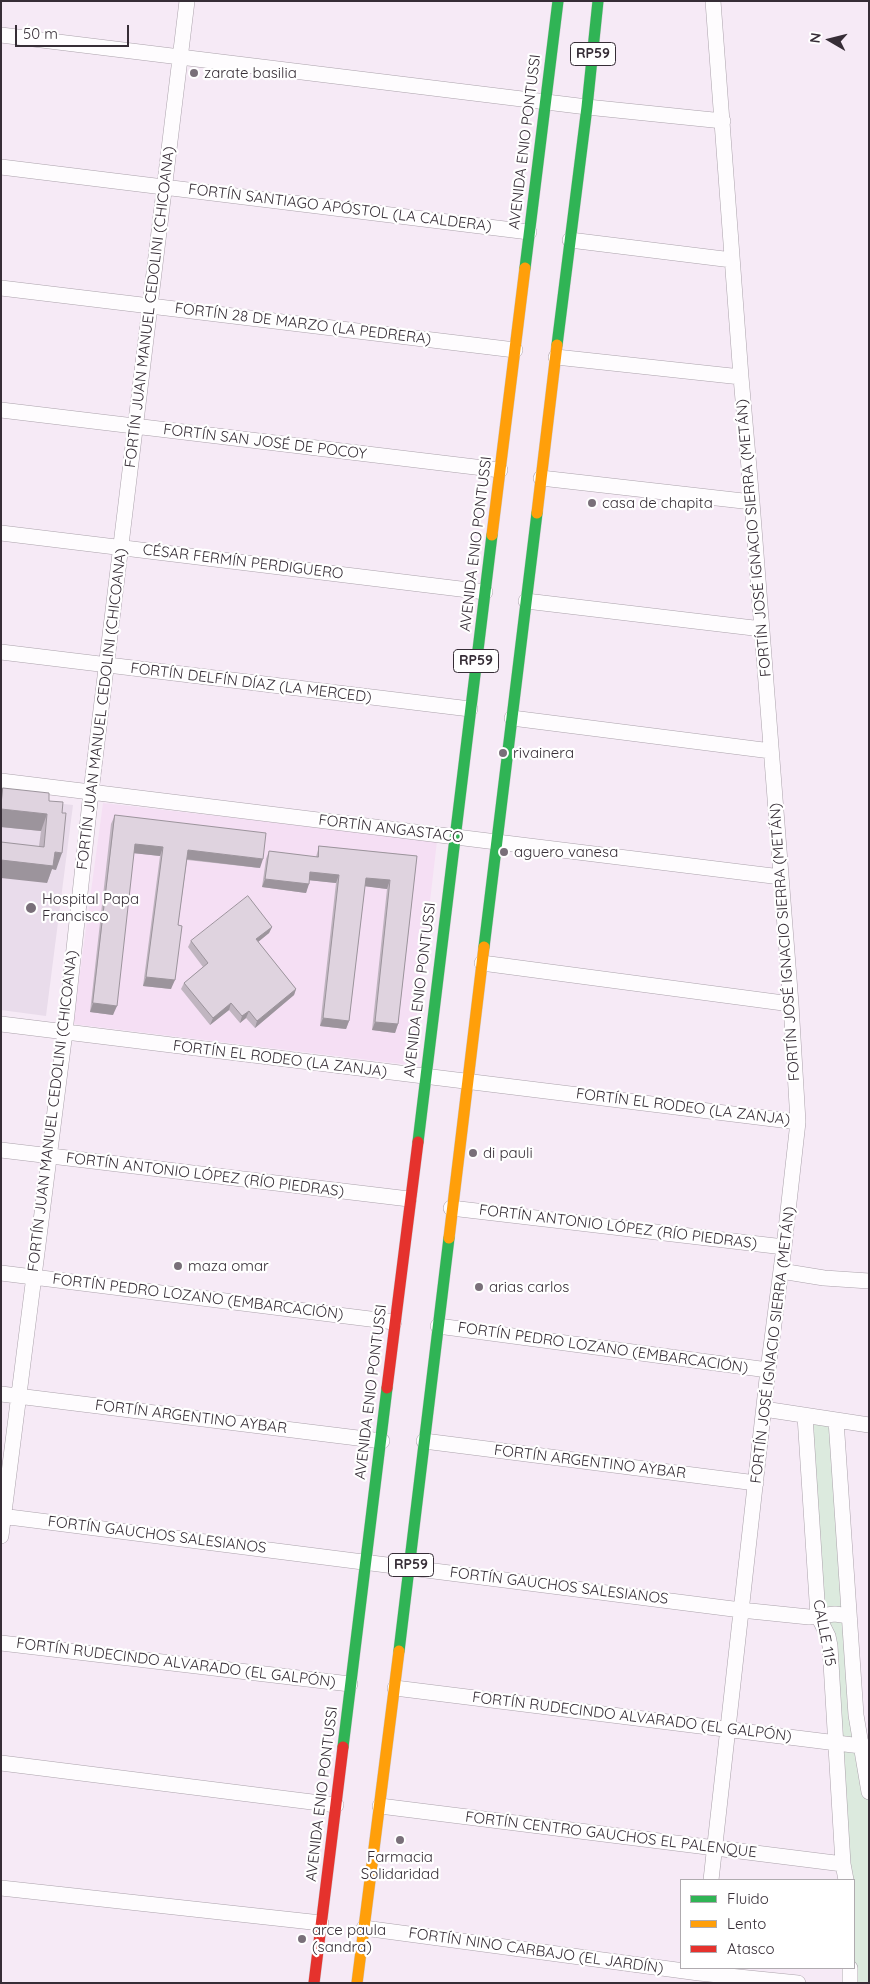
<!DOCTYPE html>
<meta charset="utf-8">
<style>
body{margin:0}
#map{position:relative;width:870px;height:1984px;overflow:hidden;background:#f6eaf6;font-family:Quicksand,sans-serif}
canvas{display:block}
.frame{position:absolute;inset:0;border:2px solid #362d36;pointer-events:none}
.legend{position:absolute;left:680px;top:1879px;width:175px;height:90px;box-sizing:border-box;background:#fff;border:1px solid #afabaf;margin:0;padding:6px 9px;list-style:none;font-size:15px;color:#362d36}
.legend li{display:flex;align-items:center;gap:10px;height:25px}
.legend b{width:25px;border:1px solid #afabaf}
.north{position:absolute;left:805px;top:15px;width:50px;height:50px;-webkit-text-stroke:4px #fff;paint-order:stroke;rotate:278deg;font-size:14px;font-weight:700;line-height:20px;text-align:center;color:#362d36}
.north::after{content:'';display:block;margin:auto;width:18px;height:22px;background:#362d36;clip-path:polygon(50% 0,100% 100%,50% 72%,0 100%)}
.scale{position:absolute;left:15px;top:25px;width:114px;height:22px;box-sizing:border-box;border:2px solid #362d36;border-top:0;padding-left:6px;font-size:15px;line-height:18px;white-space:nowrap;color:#362d36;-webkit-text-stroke:4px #fff;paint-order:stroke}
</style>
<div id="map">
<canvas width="870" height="1984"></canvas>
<div class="frame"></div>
<ul class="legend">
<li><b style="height:6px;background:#30b455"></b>Fluido</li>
<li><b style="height:6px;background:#ff9f0a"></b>Lento</li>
<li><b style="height:6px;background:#e5322d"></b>Atasco</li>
</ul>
<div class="north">N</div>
<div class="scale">50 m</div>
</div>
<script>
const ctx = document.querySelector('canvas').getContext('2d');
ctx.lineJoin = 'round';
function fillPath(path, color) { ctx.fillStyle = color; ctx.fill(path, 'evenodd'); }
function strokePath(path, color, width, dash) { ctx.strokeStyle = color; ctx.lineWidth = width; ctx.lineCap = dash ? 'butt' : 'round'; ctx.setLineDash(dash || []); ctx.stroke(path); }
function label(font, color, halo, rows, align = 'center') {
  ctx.font = font + ' Quicksand,sans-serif'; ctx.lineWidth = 4.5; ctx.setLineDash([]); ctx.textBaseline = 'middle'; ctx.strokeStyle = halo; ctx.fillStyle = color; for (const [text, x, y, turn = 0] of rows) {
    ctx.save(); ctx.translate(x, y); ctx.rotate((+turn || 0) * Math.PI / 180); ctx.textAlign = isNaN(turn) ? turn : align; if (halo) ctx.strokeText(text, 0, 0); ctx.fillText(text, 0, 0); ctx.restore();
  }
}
const built = new Path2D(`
 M 103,803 L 437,841 L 411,1065 L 73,1024 Z`);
const medical = new Path2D(`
 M 1,797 L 73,805 L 46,1016 L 1,1010 Z`);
const green = new Path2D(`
 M 808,1416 L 836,1420 L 855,1715 L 869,1748 L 869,1983 L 854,1983 L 854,1880 L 848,1880 L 822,1624 Z`);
const street = new Path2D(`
 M 1,35 L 587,107 L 723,121
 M 1,167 L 529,232
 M 570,240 L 732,260
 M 1,288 L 515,350
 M 556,357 L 741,377
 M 1,410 L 500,470
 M 541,478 L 752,502
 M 1,533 L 485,592
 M 526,601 L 762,629
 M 1,652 L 470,709
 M 512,718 L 771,751
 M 1,781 L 781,877
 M 482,963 L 791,1004
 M 1,1024 L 798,1122
 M 1,1150 L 409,1199
 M 451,1208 L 784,1247
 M 781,1271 L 824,1278 L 869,1281
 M 1,1273 L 394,1322
 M 438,1326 L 768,1370
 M 1,1394 L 382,1441
 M 764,1409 L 869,1425
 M 805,1416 L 818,1616 L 828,1636 L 830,1646 L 843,1864 L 846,1880
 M 836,1420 L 856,1715 L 869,1792
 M 424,1441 L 756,1483
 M 1,1516 L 741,1610 L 809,1617 L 835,1614 L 849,1616
 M 1,1536 L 65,1032 L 91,792 L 187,1
 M 1,1643 L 350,1684
 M 395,1688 L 869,1747
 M 1,1763 L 336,1805
 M 380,1806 L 843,1864
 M 711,1880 L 768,1370 L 784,1247 L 798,1122 L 791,1004 L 752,502 L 741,377 L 713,1
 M 1,1888 L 321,1923
 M 364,1928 L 699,1973 L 798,1983
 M 850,1968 L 850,1983`);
const fast = new Path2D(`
 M 525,268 L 558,1
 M 557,345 L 587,107 L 598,1
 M 484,947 L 537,513
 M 418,1142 L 492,535
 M 399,1651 L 449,1238
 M 343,1747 L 387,1388`);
const slow = new Path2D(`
 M 537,513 L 557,345
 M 492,535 L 525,268
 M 449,1238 L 484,947
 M 357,1983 L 399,1651`);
const jam = new Path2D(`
 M 387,1388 L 418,1142
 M 314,1983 L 343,1747`);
const wall = new Path2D(`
 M 3,788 L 49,801 L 56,870 L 52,869 L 47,883 L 39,846 L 41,831 L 1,827 L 1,793 Z
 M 115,815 L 260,868 L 187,860 L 178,925 L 171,989 L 143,986 L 160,856 L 134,853 L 113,1015 L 90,1012 L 111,824 Z
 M 319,846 L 417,856 L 398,1024 L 395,1033 L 372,1030 L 387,889 L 365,886 L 349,1021 L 346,1029 L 320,1026 L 336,883 L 309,880 L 306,893 L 262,887 L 266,859 L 269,851 L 316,857 Z
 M 272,927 L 269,933 L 258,942 L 296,989 L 294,995 L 255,1028 L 246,1018 L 240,1023 L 229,1010 L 210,1025 L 181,989 L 184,983 L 203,967 L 188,947 L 191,941 Z`);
const shadedWall = new Path2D(`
 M 1,809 L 47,814 L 41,831 L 1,827 Z
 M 135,844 L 163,847 L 160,856 L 132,853 Z
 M 188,850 L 263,859 L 260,868 L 185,859 Z
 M 55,852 L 62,853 L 56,870 L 52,869 L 47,883 L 1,878 L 1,860 Z
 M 310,872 L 339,875 L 336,883 L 307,880 Z
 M 366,878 L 390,880 L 387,889 L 363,886 Z
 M 265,879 L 309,884 L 306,893 L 262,887 Z
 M 272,927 L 269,933 L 253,946 L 256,939 Z
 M 146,977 L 175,980 L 171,989 L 143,986 Z
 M 296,989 L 294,995 L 255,1028 L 257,1021 Z
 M 93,1003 L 117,1006 L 113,1015 L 90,1012 Z
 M 231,1003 L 229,1010 L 210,1025 L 213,1018 Z
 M 249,1011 L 246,1018 L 240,1023 L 242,1016 Z
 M 323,1018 L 349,1021 L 346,1029 L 320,1026 Z
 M 375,1022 L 398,1024 L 395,1033 L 372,1030 Z`);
const building = new Path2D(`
 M 3,788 L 49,793 L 49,801 L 63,802 L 62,813 L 66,813 L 62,853 L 55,852 L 53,866 L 1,860 L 1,842 L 44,847 L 47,814 L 1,809 Z
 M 115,815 L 266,833 L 263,859 L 188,850 L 178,925 L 182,926 L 175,980 L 146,977 L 163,847 L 135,844 L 117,1006 L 93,1003 Z
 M 319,846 L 417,856 L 398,1024 L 375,1022 L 390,880 L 366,878 L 349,1021 L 323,1018 L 339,875 L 310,872 L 309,884 L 265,879 L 269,851 L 318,857 Z
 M 248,896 L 272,927 L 256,939 L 296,989 L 257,1021 L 249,1011 L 242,1016 L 231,1003 L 213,1018 L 184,983 L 208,963 L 191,941 Z`);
const markers = [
 [194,73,5,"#796f79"],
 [592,503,5,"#796f79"],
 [503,753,5,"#796f79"],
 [504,852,5,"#796f79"],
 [31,908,6,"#796f79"],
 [473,1153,5,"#796f79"],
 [178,1266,5,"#796f79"],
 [479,1287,5,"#796f79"],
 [400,1840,5,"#796f79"],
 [302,1939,5,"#796f79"]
];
const shields = [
 [593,54,45],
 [476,661,45],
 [411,1565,45]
];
const shieldNames = [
 ["RP59",593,54],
 ["RP59",476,661],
 ["RP59",411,1565]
];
const poiNames = [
 ["zarate basilia",204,73],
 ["casa de chapita",602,503],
 ["rivainera",513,753],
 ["aguero vanesa",514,852],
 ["Hospital Papa",42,899],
 ["Francisco",42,916],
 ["di pauli",483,1153],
 ["maza omar",188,1266],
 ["arias carlos",489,1287],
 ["Farmacia",400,1857,"center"],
 ["Solidaridad",400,1874,"center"],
 ["arce paula",312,1930],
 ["(sandra)",312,1947]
];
const streetNames = [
 ["AVENIDA ENIO PONTUSSI",525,142,-83],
 ["FORTÍN SANTIAGO APÓSTOL (LA CALDERA)",340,208,7],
 ["FORTÍN JUAN MANUEL CEDOLINI (CHICOANA)",150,307,-83],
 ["FORTÍN 28 DE MARZO (LA PEDRERA)",303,324,7],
 ["FORTÍN SAN JOSÉ DE POCOY",265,442,7],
 ["FORTÍN JOSÉ IGNACIO SIERRA (METÁN)",754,538,-95],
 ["AVENIDA ENIO PONTUSSI",476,544,-83],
 ["CÉSAR FERMÍN PERDIGUERO",243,562,7],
 ["FORTÍN DELFÍN DÍAZ (LA MERCED)",251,683,7],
 ["FORTÍN JUAN MANUEL CEDOLINI (CHICOANA)",102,709,-83],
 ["FORTÍN ANGASTACO",391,829,7],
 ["FORTÍN JOSÉ IGNACIO SIERRA (METÁN)",785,942,-94],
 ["AVENIDA ENIO PONTUSSI",420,990,-83],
 ["FORTÍN EL RODEO (LA ZANJA)",280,1059,7],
 ["FORTÍN EL RODEO (LA ZANJA)",683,1107,7],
 ["FORTÍN JUAN MANUEL CEDOLINI (CHICOANA)",53,1111,-83],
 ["FORTÍN ANTONIO LÓPEZ (RÍO PIEDRAS)",205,1175,7],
 ["FORTÍN ANTONIO LÓPEZ (RÍO PIEDRAS)",618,1227,7],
 ["FORTÍN PEDRO LOZANO (EMBARCACIÓN)",198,1297,7],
 ["FORTÍN JOSÉ IGNACIO SIERRA (METÁN)",773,1345,-83],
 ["FORTÍN PEDRO LOZANO (EMBARCACIÓN)",603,1348,8],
 ["AVENIDA ENIO PONTUSSI",371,1392,-83],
 ["FORTÍN ARGENTINO AYBAR",191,1417,7],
 ["FORTÍN ARGENTINO AYBAR",590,1462,7],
 ["FORTÍN GAUCHOS SALESIANOS",157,1535,7],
 ["FORTÍN GAUCHOS SALESIANOS",559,1586,7],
 ["CALLE 115",824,1633,79],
 ["FORTÍN RUDECINDO ALVARADO (EL GALPÓN)",176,1663,7],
 ["FORTÍN RUDECINDO ALVARADO (EL GALPÓN)",632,1717,7],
 ["AVENIDA ENIO PONTUSSI",322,1794,-83],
 ["FORTÍN CENTRO GAUCHOS EL PALENQUE",611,1835,7],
 ["FORTÍN NINO CARBAJO (EL JARDÍN)",536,1951,8]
];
fillPath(built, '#f5dff4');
fillPath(medical, '#e9dceb');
fillPath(green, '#dceade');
strokePath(street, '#aba2ab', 16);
strokePath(fast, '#d0cad0', 12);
strokePath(slow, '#d0cad0', 12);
strokePath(jam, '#d0cad0', 12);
strokePath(street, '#fefcfe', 15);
strokePath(fast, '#30b455', 11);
strokePath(slow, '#ff9f0a', 11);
strokePath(jam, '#e5322d', 11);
fillPath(wall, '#c0b5c0');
fillPath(shadedWall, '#9c949c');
fillPath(building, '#dfd3df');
strokePath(building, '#9c949c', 1);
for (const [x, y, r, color] of markers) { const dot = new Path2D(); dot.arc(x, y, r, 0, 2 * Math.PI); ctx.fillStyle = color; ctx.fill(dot); strokePath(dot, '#fff', 2); }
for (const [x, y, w] of shields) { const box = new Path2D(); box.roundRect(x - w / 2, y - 11.5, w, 23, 4); ctx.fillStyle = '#fff'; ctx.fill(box); strokePath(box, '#362d36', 1); }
label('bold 14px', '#362d36', null, shieldNames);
label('15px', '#362d36', '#fff', poiNames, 'left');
label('15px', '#362d36', '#fff', streetNames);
</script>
